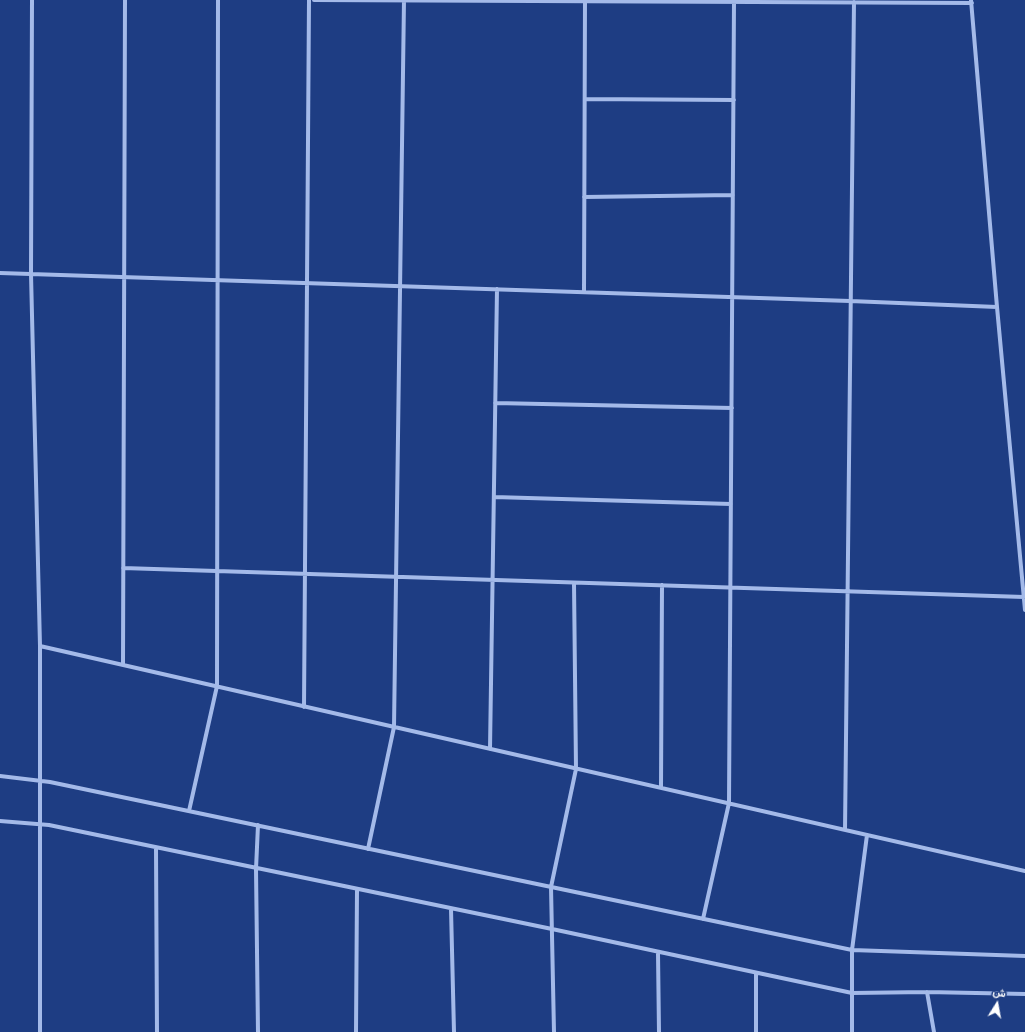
<!DOCTYPE html>
<meta charset="utf-8">
<style>
body{margin:0}
#map{position:relative;width:1025px;height:1032px;overflow:hidden;background:#1e3d83;font-family:Inter,Vazirmatn,sans-serif}
canvas{display:block}
.north{position:absolute;left:977px;top:984px;width:40px;height:40px;-webkit-text-stroke:3px #1e3d83;paint-order:stroke;rotate:11deg;font-size:11px;font-weight:700;line-height:16px;text-align:center;color:#fff}
.north::after{content:'';display:block;margin:auto;width:14px;height:18px;background:#fff;clip-path:polygon(50% 0,100% 100%,50% 72%,0 100%)}
</style>
<div id="map">
<canvas width="1025" height="1032"></canvas>
<div class="north">ش</div>
</div>
<script>
const ctx = document.querySelector('canvas').getContext('2d');
ctx.lineJoin = 'round';
function strokePath(path, color, width, dash) { ctx.strokeStyle = color; ctx.lineWidth = width; ctx.lineCap = dash ? 'butt' : 'round'; ctx.setLineDash(dash || []); ctx.stroke(path); }
const street = new Path2D(`
 M 32,0 L 31,274 L 40,646 L 40,1032
 M 314,0 L 972,3
 M 971,0 L 997,307 L 1025,610
 M 585,99 L 734,100
 M 584,197 L 733,195
 M 0,273 L 850,301 L 997,307
 M 584,292 L 585,0
 M 495,403 L 732,408
 M 494,497 L 731,504
 M 123,568 L 1024,597
 M 40,646 L 1025,871
 M 123,665 L 125,0
 M 304,707 L 309,0
 M 490,749 L 497,289
 M 0,776 L 50,782 L 852,950 L 1025,956
 M 661,788 L 662,585
 M 189,811 L 217,686 L 218,0
 M 0,821 L 49,825 L 552,929 L 852,993 L 927,992 L 1025,994
 M 258,825 L 256,869 L 258,1032
 M 845,830 L 854,2
 M 156,848 L 157,1032
 M 368,849 L 394,727 L 404,0
 M 451,909 L 454,1032
 M 703,919 L 729,803 L 734,2
 M 658,953 L 659,1032
 M 756,973 L 756,1032
 M 927,992 L 934,1032
 M 356,1032 L 357,890
 M 554,1032 L 551,887 L 576,769 L 574,583
 M 852,1032 L 852,950 L 867,835`);
strokePath(street, '#a4bae9', 4);
</script>
